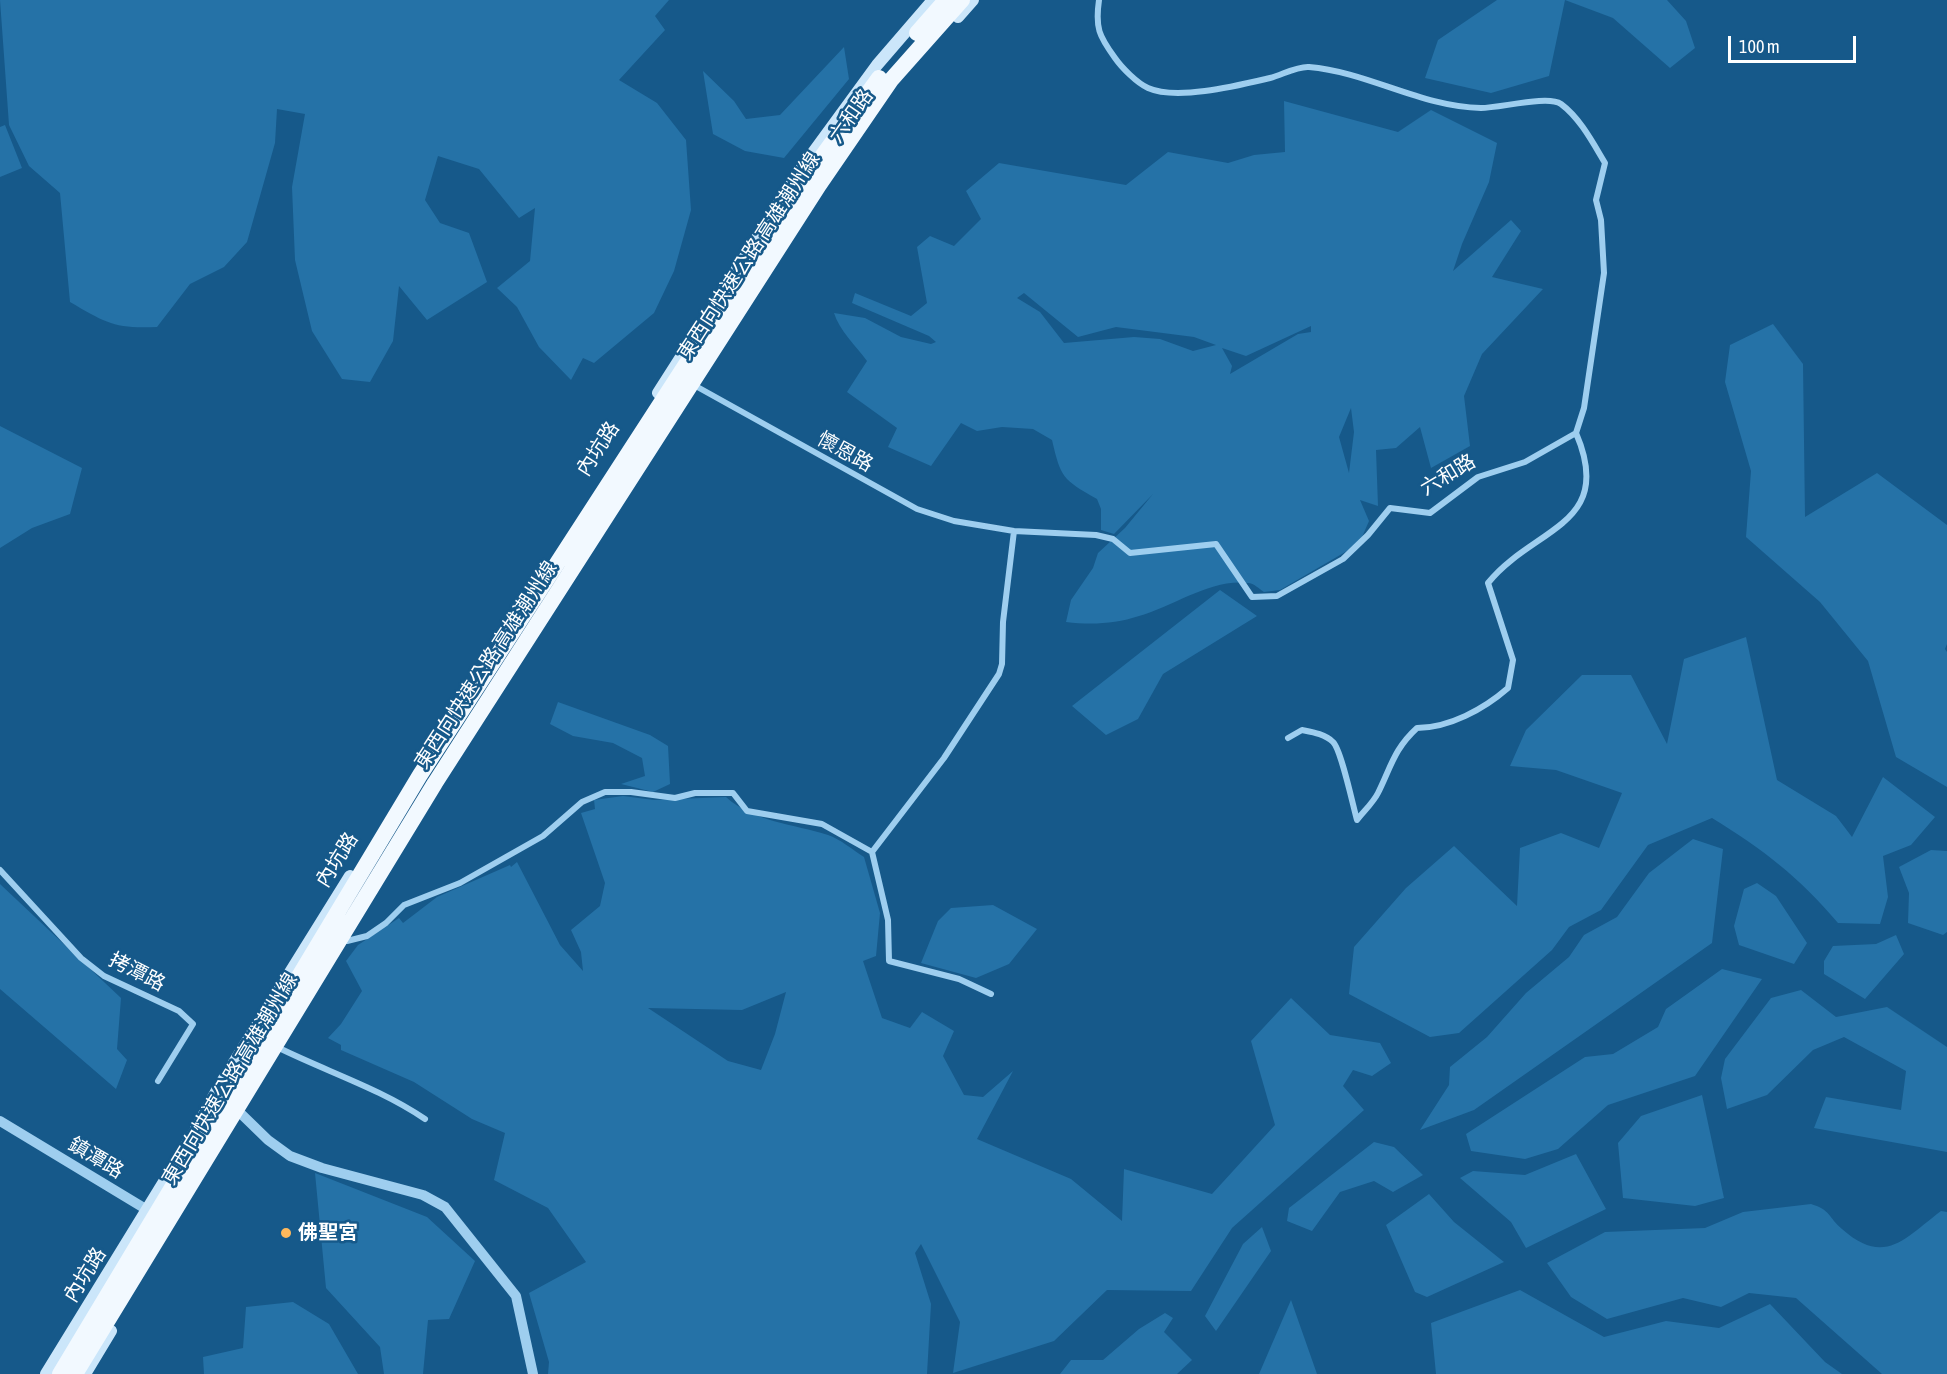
<!DOCTYPE html>
<meta charset="utf-8">
<style>
body{margin:0}
#map{position:relative;width:1947px;height:1374px;overflow:hidden;background:#16598a;font-family:"Asap Condensed",sans-serif}
canvas{display:block}
.scale{position:absolute;left:1728px;top:36px;width:128px;height:27px;box-sizing:border-box;border:3px solid #fff;border-top:0;padding-left:8px;font-size:18px;line-height:21px;white-space:nowrap;color:#fff;-webkit-text-stroke:4px #16598a;paint-order:stroke}
</style>
<div id="map">
<canvas width="1947" height="1374"></canvas>
<div class="scale">100 m</div>
</div>
<script>
const ctx = document.querySelector('canvas').getContext('2d');
ctx.lineJoin = 'round';
function fillPath(path, color) { ctx.fillStyle = color; ctx.fill(path, 'evenodd'); }
function strokePath(path, color, width, dash) { ctx.strokeStyle = color; ctx.lineWidth = width; ctx.lineCap = dash ? 'butt' : 'round'; ctx.setLineDash(dash || []); ctx.stroke(path); }
function label(font, color, halo, rows, align = 'center') {
  ctx.font = font + ' "Asap Condensed","Noto Sans TC",sans-serif'; ctx.lineWidth = 5; ctx.setLineDash([]); ctx.textBaseline = 'middle'; ctx.strokeStyle = halo; ctx.fillStyle = color; for (const [text, x, y, turn = 0] of rows) {
    ctx.save(); ctx.translate(x, y); ctx.rotate((+turn || 0) * Math.PI / 180); ctx.textAlign = isNaN(turn) ? turn : align; if (halo) ctx.strokeText(text, 0, 0); ctx.fillText(text, 0, 0); ctx.restore();
  }
}
const green = new Path2D(`
 M 0,0 L 669,0 L 655,16 L 665,30 L 619,80 L 657,103 L 686,140 L 691,210 L 674,271 L 654,313 L 594,363 L 583,358 L 571,380 L 539,347 L 517,307 L 497,288 L 530,261 L 535,208 L 519,218 L 479,169 L 438,156 L 425,200 L 440,223 L 469,233 L 487,282 L 427,320 L 399,286 L 393,341 L 370,382 L 342,379 L 312,331 L 295,260 L 292,187 L 305,114 L 277,109 L 275,143 L 247,242 L 224,267 L 190,284 L 157,327 C 115,329 106,323 70,302 L 60,193 L 29,166 L 9,125 Z
 M 1497,0 L 1667,0 L 1686,21 L 1695,48 L 1670,68 L 1613,18 L 1565,0 L 1549,76 L 1491,93 L 1425,78 L 1438,40 Z
 M 844,47 L 849,79 L 784,158 L 745,151 L 713,134 L 703,71 L 734,101 L 746,119 L 780,115 Z
 M 1284,101 L 1398,132 L 1431,110 L 1497,143 L 1489,182 L 1462,244 L 1453,271 L 1511,220 L 1521,231 L 1492,277 L 1543,289 L 1482,354 L 1464,396 L 1470,446 L 1431,468 L 1420,427 L 1396,448 L 1376,450 L 1378,506 L 1360,500 L 1369,521 L 1359,544 L 1280,590 L 1264,592 C 1259,589 1254,583 1248,583 C 1212,578 1174,606 1139,616 C 1115,624 1091,625 1066,622 L 1071,600 L 1093,568 L 1098,553 L 1125,528 L 1153,494 L 1114,534 L 1101,530 L 1101,509 L 1097,499 C 1062,479 1061,478 1052,440 L 1033,429 L 1002,427 L 977,431 L 961,423 L 931,466 L 888,447 L 897,428 L 847,392 L 867,361 C 856,346 839,330 834,313 L 865,318 L 901,337 L 931,344 L 936,342 L 929,336 L 852,303 L 855,293 L 911,316 L 927,303 L 917,247 L 930,236 L 954,246 L 981,219 L 966,191 L 999,163 L 1126,185 L 1168,152 L 1228,163 L 1254,155 L 1285,152 ZM 1024,293 L 1078,337 L 1116,327 L 1194,337 L 1216,345 L 1193,351 L 1160,339 L 1134,337 L 1064,343 L 1040,312 L 1017,298 ZM 1311,326 L 1311,332 L 1298,334 L 1230,374 L 1232,366 L 1222,348 L 1246,356 ZM 1351,408 L 1354,432 L 1349,473 L 1339,437 Z
 M 5,125 L 22,168 L 0,177 L 0,127 Z
 M 1773,324 L 1803,364 L 1805,517 L 1877,473 L 1947,525 L 1947,644 L 1945,649 L 1947,652 L 1947,787 L 1896,757 L 1868,661 L 1820,602 L 1746,537 L 1751,471 L 1725,382 L 1730,345 Z
 M 0,426 L 82,468 L 70,514 L 32,528 L 0,548 Z
 M 1220,590 L 1257,616 L 1163,674 L 1138,719 L 1106,735 L 1072,706 Z
 M 1746,637 L 1777,780 L 1836,816 L 1852,837 L 1883,777 L 1935,817 L 1911,845 L 1883,856 L 1888,897 L 1880,924 L 1838,923 C 1797,875 1765,851 1712,818 L 1648,845 L 1601,910 L 1569,927 L 1552,950 L 1459,1033 L 1430,1037 L 1349,994 L 1354,947 L 1406,888 L 1454,846 L 1517,906 L 1520,848 L 1561,833 L 1599,848 L 1622,793 L 1556,770 L 1510,766 L 1526,730 L 1582,675 L 1631,675 L 1667,744 L 1684,659 Z
 M 558,702 L 650,735 L 668,746 L 670,784 L 653,792 L 621,784 L 645,776 L 642,758 L 613,743 L 573,736 L 550,724 Z
 M 623,796 L 654,800 L 726,797 C 753,822 794,824 828,835 C 840,839 853,850 864,857 L 880,913 L 876,956 L 863,961 L 882,1018 L 910,1028 L 922,1012 L 954,1031 L 943,1056 L 964,1095 L 983,1097 L 1013,1071 L 977,1139 L 1071,1179 L 1122,1221 L 1124,1169 L 1212,1194 L 1275,1125 L 1251,1041 L 1291,998 L 1330,1035 L 1380,1043 L 1391,1063 L 1372,1076 L 1353,1070 L 1343,1086 L 1364,1110 L 1232,1228 L 1191,1291 L 1107,1290 L 1054,1341 L 953,1373 L 960,1322 L 921,1244 L 915,1253 L 931,1304 L 927,1374 L 548,1374 L 549,1362 L 529,1293 L 586,1262 L 548,1208 L 494,1180 L 505,1133 L 472,1119 L 414,1082 L 341,1050 L 341,1045 L 328,1038 L 341,1024 L 362,991 L 346,961 L 358,945 L 399,918 L 403,923 L 437,897 L 510,865 L 511,867 L 517,862 L 560,945 L 583,971 L 581,952 L 571,930 L 600,906 L 605,883 L 581,813 L 595,809 L 594,800 ZM 786,992 L 775,1034 L 761,1070 L 728,1061 L 648,1008 L 742,1010 Z
 M 1693,839 L 1723,849 L 1712,943 L 1474,1110 L 1420,1130 L 1449,1085 L 1450,1067 L 1487,1037 L 1526,993 L 1569,957 L 1584,935 L 1617,917 L 1649,873 Z
 M 1931,850 L 1947,851 L 1947,932 L 1943,935 L 1908,923 L 1909,893 L 1899,867 Z
 M 1757,883 L 1776,896 L 1807,943 L 1794,964 L 1739,945 L 1734,926 L 1744,889 Z
 M 0,884 L 121,998 L 117,1049 L 127,1060 L 116,1089 L 0,989 Z
 M 993,905 L 1037,929 L 1009,964 L 976,978 L 921,963 L 938,921 L 951,908 Z
 M 1896,935 L 1904,954 L 1865,999 L 1824,974 L 1824,961 L 1833,946 L 1876,944 Z
 M 1722,969 L 1762,979 L 1695,1076 L 1608,1105 L 1558,1149 L 1525,1159 L 1471,1151 L 1466,1134 L 1585,1057 L 1613,1054 L 1658,1027 L 1666,1009 Z
 M 1801,990 L 1836,1017 L 1887,1007 L 1947,1047 L 1947,1152 L 1814,1128 L 1826,1097 L 1901,1110 L 1906,1071 L 1844,1037 L 1813,1050 L 1767,1095 L 1727,1109 L 1721,1078 L 1725,1059 L 1771,998 Z
 M 1702,1095 L 1724,1198 L 1695,1206 L 1623,1198 L 1618,1143 L 1641,1116 Z
 M 1374,1142 L 1394,1147 L 1423,1175 L 1393,1192 L 1374,1181 L 1340,1192 L 1312,1231 L 1287,1221 L 1289,1208 Z
 M 1576,1154 L 1606,1209 L 1526,1248 L 1511,1222 L 1460,1178 L 1473,1171 L 1525,1175 Z
 M 315,1173 L 427,1217 L 475,1261 L 449,1319 L 428,1320 L 423,1374 L 384,1374 L 380,1347 L 326,1288 Z
 M 1429,1194 L 1454,1222 L 1504,1262 L 1427,1297 L 1415,1292 L 1386,1225 Z
 M 1811,1204 C 1831,1210 1828,1217 1842,1229 C 1885,1267 1905,1238 1941,1211 L 1947,1212 L 1947,1374 L 1882,1374 L 1796,1298 L 1749,1293 L 1721,1307 L 1683,1298 L 1607,1319 L 1571,1297 L 1547,1263 L 1605,1232 L 1705,1228 L 1743,1212 Z
 M 1262,1227 L 1271,1251 L 1216,1331 L 1205,1316 L 1243,1244 Z
 M 1520,1290 L 1604,1337 L 1666,1321 L 1719,1328 L 1770,1304 L 1825,1362 L 1842,1374 L 1436,1374 L 1431,1323 Z
 M 1291,1300 L 1317,1374 L 1259,1374 Z
 M 293,1302 L 329,1324 L 358,1374 L 204,1374 L 203,1357 L 243,1348 L 246,1307 Z
 M 1165,1313 L 1173,1318 L 1164,1332 L 1192,1360 L 1177,1374 L 1060,1374 L 1071,1360 L 1103,1360 L 1139,1329 Z`);
const minor = new Path2D(`
 M 692,384 L 917,509 L 954,521 L 1014,531 L 1096,535 L 1113,539 L 1130,553 L 1216,544 L 1252,597 L 1277,596 L 1343,559 L 1368,535 L 1390,508 L 1430,513 L 1478,477 L 1525,462 L 1576,433 L 1584,408 L 1604,273 L 1601,220 L 1596,200 L 1605,163 C 1593,143 1580,118 1561,104 C 1548,95 1500,108 1481,108 C 1421,107 1368,72 1309,67 C 1297,66 1282,75 1270,78 C 1240,85 1177,101 1148,88 C 1137,83 1122,68 1115,58 C 1099,36 1095,28 1099,0
 M 1288,738 L 1302,730 C 1312,732 1325,734 1333,742 C 1341,749 1353,806 1357,820 C 1363,812 1373,803 1378,793 C 1391,767 1394,749 1417,728 C 1449,728 1484,709 1508,688 L 1513,660 L 1488,583 C 1533,527 1616,526 1576,433
 M 872,852 L 944,758 L 999,674 L 1002,664 L 1003,622 L 1014,531
 M 872,852 L 888,920 L 889,961 L 959,979 L 991,994
 M 0,870 L 81,958 L 104,976 L 179,1011 L 193,1024 L 158,1081
 M 347,941 L 367,936 L 386,923 L 404,905 L 460,883 L 543,836 L 582,802 L 605,792 L 631,792 L 675,798 L 695,793 L 733,793 L 747,811 L 822,824 L 872,852
 M 279,1048 C 328,1072 381,1089 425,1119`);
const tertiary = new Path2D(`
 M 232,1105 L 268,1140 L 290,1156 L 322,1168 L 423,1195 L 445,1207 L 516,1296 L 533,1374
 M 0,1121 L 154,1214`);
const secondary = new Path2D(`
 M 958,17 L 973,0
 M 658,393 L 801,169 L 877,65 L 933,0
 M 46,1374 L 194,1133 L 217,1090 L 350,876
 M 85,1374 L 111,1331`);
const trunkBridge = new Path2D(`
 M 917,33 L 946,0
 M 60,1374 L 420,775 L 808,176 L 879,78
 M 75,1374 L 435,783 L 819,185 L 891,80 L 962,0`);
const markers = [
 [286,1233,6,"#ffb95c"]
];
const streetNames = [
 ["六和路",851,116,-55],
 ["東西向快速公路 高雄潮州線",749,256,-57],
 ["內坑路",598,449,-57],
 ["懷恩路",845,452,29],
 ["六和路",1448,475,-31],
 ["東西向快速公路 高雄潮州線",486,665,-57],
 ["內坑路",337,860,-58],
 ["拷潭路",137,972,27],
 ["東西向快速公路 高雄潮州線",230,1079,-59],
 ["鎮潭路",96,1158,31],
 ["內坑路",85,1275,-58]
];
const poiNames = [
 ["佛聖宮",298,1233]
];
fillPath(green, '#2572a7');
strokePath(minor, '#9eceef', 6);
strokePath(tertiary, '#9eceef', 10);
strokePath(secondary, '#cbe6fa', 12);
strokePath(trunkBridge, '#f2f9ff', 16);
for (const [x, y, r, color] of markers) { const dot = new Path2D(); dot.arc(x, y, r, 0, 2 * Math.PI); ctx.fillStyle = color; ctx.fill(dot); strokePath(dot, '#16598a', 2); }
label('20px', '#fff', '#16598a', streetNames);
label('bold 20px', '#fff', '#16598a', poiNames, 'left');
</script>
